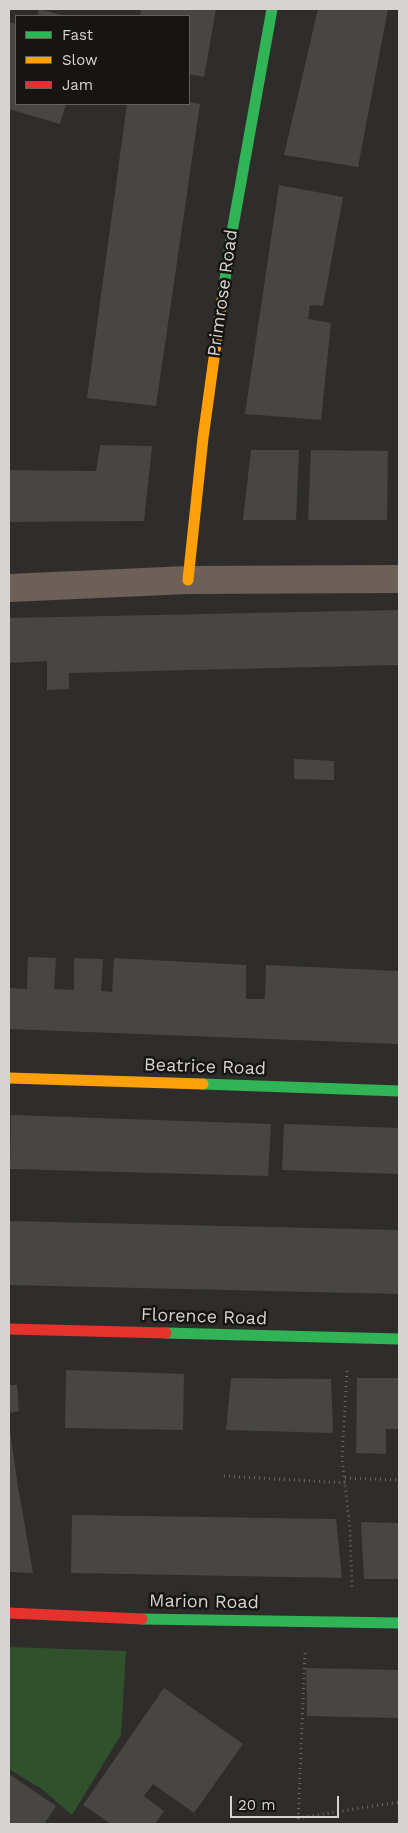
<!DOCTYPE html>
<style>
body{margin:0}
#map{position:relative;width:408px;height:1833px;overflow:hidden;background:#2e2d2b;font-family:"Work Sans",sans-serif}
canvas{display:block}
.frame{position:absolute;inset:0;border:10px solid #d6d4d2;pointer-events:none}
.legend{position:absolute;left:15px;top:15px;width:175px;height:90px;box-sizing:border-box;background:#161514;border:1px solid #636160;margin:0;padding:6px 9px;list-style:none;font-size:15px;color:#d6d4d2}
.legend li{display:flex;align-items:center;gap:10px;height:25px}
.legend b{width:25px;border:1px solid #636160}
.scale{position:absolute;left:230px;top:1796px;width:109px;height:22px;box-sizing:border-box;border:2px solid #d6d4d2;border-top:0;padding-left:6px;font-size:15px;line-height:18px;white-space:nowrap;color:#d6d4d2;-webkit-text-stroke:4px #161514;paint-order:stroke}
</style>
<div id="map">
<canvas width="408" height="1833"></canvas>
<div class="frame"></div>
<ul class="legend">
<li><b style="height:6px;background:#30b455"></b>Fast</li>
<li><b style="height:6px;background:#ff9f0a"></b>Slow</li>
<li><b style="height:6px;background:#e5322d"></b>Jam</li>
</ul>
<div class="scale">20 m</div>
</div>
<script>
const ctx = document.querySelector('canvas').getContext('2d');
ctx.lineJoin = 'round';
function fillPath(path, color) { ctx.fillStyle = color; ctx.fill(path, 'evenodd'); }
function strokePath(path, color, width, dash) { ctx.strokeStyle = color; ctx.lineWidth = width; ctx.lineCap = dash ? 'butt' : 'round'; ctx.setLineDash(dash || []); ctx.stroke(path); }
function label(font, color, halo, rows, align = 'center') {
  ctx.font = font + ' "Work Sans",sans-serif'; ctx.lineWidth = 5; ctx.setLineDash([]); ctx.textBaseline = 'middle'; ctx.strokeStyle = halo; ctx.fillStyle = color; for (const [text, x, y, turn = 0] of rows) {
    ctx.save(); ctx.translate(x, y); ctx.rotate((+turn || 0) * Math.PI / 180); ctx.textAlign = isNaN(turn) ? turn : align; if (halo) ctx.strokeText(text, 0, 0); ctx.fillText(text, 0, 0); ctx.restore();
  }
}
const green = new Path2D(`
 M 9,1647 L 126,1651 L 121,1735 L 72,1815 L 42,1789 L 9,1769 Z`);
const building = new Path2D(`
 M 39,9 L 65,16 L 37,16 Z
 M 141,9 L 216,9 L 204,77 L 189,74 L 189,16 L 140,16 Z
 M 318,9 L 388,9 L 358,167 L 284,155 Z
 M 9,22 L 16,24 L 16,104 L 66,104 L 60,124 L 9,109 Z
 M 189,102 L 200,104 L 156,406 L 87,398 L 127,104 L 189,104 Z
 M 279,185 L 343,197 L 323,306 L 310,305 L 308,319 L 331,323 L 321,420 L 245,414 Z
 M 100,445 L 152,446 L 144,521 L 9,522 L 9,470 L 96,471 Z
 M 251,450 L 299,450 L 296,520 L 243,520 Z
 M 311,450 L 388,451 L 387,520 L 308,520 Z
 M 399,610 L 399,665 L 69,673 L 69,689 L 47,690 L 47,661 L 9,663 L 9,618 Z
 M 294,759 L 334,761 L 334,780 L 294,779 Z
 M 28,957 L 56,958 L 54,989 L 74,990 L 74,958 L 103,959 L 101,991 L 112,992 L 114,958 L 246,965 L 246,999 L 265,999 L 266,965 L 399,971 L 399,1044 L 9,1029 L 9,988 L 27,989 Z
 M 11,1115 L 271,1124 L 268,1176 L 10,1169 Z
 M 284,1124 L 399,1128 L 399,1174 L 282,1170 Z
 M 9,1221 L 399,1230 L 399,1294 L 9,1285 Z
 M 66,1370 L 184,1374 L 183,1430 L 65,1428 Z
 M 231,1378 L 331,1379 L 333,1433 L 226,1430 Z
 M 357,1378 L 399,1378 L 399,1429 L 386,1429 L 386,1454 L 356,1453 Z
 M 9,1385 L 17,1385 L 19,1411 L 9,1413 Z
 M 9,1431 L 10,1431 L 18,1487 L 33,1573 L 9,1572 Z
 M 72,1515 L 336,1519 L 342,1578 L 71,1573 Z
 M 361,1522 L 399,1523 L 399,1579 L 364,1579 Z
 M 306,1668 L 399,1670 L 399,1718 L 307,1716 Z
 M 164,1688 L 243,1744 L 194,1813 L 153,1784 L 144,1796 L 164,1811 L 155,1824 L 111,1824 L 83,1805 Z
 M 9,1774 L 56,1806 L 44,1824 L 9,1824 Z`);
const path = new Path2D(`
 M 347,1371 L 342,1458 L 350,1529 L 352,1589
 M 224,1476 L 346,1483
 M 345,1478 L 399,1480
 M 298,1818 L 399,1802
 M 298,1824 L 305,1653`);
const street = new Path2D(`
 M 9,588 L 188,580 L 399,579`);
const fast = new Path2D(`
 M 222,300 L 232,232 L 272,9
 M 203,1084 L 399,1091
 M 166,1333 L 399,1339
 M 142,1619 L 399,1623`);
const slow = new Path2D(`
 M 188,580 L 203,438 L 222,300
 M 9,1078 L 203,1084`);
const jam = new Path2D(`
 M 9,1329 L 166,1333
 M 9,1613 L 142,1619`);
const streetNames = [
 ["Primrose Road",223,293,-82],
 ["Beatrice Road",205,1067,2],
 ["Florence Road",204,1317,2],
 ["Marion Road",204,1602,1]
];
fillPath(green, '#30512c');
fillPath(building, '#474645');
strokePath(path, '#6e6661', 3, [1, 4]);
strokePath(street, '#6d6058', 28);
strokePath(fast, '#30b455', 11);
strokePath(slow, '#ff9f0a', 11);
strokePath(jam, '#e5322d', 11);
label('18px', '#d6d4d2', '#161514', streetNames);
</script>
